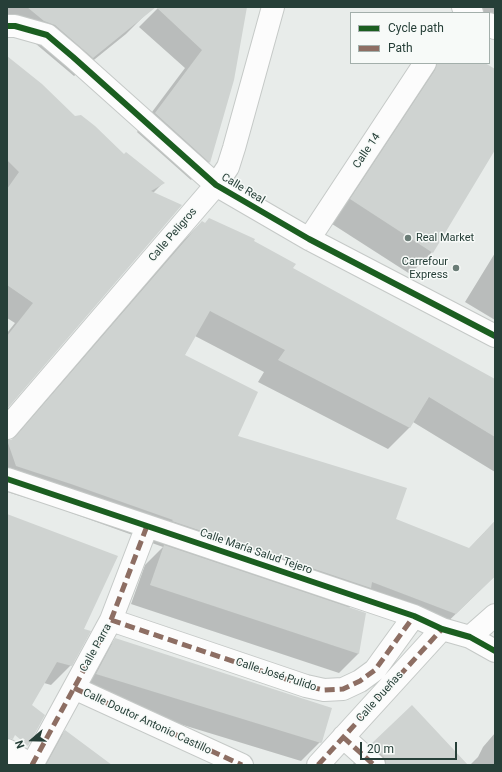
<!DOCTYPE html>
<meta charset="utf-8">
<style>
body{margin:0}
#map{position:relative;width:502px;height:772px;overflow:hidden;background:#e8ecea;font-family:Roboto,sans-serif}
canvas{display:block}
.frame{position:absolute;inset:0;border:8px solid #263f38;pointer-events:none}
.legend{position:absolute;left:350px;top:12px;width:140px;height:52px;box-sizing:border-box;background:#f7faf8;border:1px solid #a3afab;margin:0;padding:5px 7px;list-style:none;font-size:12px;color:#263f38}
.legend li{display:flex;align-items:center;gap:8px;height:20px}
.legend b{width:20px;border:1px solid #a3afab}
.north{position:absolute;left:12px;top:720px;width:40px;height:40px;-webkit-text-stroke:3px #f7faf8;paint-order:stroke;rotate:250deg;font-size:11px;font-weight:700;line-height:16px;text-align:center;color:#263f38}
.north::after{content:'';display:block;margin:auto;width:14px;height:18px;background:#263f38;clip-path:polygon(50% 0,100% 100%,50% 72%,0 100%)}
.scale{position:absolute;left:360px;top:742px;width:97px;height:18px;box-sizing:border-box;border:2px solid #263f38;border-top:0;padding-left:5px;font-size:12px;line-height:14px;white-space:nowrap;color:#263f38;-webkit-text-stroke:3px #f7faf8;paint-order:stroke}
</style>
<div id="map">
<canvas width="502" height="772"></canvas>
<div class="frame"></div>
<ul class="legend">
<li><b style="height:5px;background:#1b5e20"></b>Cycle path</li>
<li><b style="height:5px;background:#8d6e63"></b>Path</li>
</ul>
<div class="north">N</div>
<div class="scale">20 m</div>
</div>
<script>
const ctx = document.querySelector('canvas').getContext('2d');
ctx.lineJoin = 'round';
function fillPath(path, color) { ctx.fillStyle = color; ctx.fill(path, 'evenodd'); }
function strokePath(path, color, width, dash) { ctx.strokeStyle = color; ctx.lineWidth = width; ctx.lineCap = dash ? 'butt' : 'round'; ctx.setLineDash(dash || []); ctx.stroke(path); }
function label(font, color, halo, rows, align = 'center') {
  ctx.font = font + ' Roboto,sans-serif'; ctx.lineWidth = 3; ctx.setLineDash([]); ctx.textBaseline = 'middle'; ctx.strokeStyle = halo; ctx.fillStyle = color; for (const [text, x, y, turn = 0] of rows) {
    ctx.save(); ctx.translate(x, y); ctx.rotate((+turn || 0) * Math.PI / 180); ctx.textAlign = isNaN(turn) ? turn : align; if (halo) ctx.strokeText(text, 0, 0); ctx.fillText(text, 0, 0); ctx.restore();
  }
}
const shadow = new Path2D(`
 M 7,7 L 132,7 L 144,16 L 126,34 L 74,76 L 36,44 L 25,39 L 7,24 Z
 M 159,7 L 246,7 L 233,79 L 209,162 L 191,180 L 137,132 L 185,68 L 139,27 Z
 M 459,7 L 495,7 L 495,34 L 489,30 L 489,13 L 467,13 Z
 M 7,60 L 75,117 L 124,155 L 163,183 L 153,193 L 7,407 L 7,333 L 15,323 L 7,318 Z
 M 426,63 L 483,63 L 495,70 L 495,148 L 432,252 L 410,274 L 329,222 Z
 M 202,222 L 252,241 L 292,269 L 495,380 L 495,472 L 413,422 L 410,427 L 388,449 L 258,382 L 264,372 L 195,336 L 184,356 L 237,437 L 395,520 L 469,549 L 495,521 L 495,576 L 434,635 L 353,604 L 349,608 L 365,614 L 358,654 L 339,673 L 131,604 L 145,565 L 163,547 L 152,543 L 152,542 L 49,505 L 7,492 L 7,441 L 11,441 L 180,244 Z
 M 495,253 L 495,320 L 465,302 Z
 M 7,518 L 83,629 L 71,665 L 51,685 L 44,683 L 7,734 Z
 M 115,640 L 320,742 L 301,761 L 78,693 L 96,659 Z
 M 65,731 L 110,765 L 38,765 L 45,752 Z
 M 495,733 L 495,765 L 470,765 L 478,757 L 483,747 Z
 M 371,746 L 466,765 L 354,765 L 353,764 Z`);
const building = new Path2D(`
 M 27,7 L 247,7 L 234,80 L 210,163 L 155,113 L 202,50 L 156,7 L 93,58 L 55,25 L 44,21 Z
 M 7,56 L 42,84 L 75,116 L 81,115 L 95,126 L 124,154 L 126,152 L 165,183 L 151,191 L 182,205 L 7,409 L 7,336 L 33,303 L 7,285 L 7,189 L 19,172 L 7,160 Z
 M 437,63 L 485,63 L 495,69 L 495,150 L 433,253 L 350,199 L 435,70 Z
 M 209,218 L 255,239 L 254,241 L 296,264 L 293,268 L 495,379 L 495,437 L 429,397 L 410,428 L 278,360 L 285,350 L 210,311 L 185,355 L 258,392 L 238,436 L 407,488 L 396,519 L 469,548 L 495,521 L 495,576 L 456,614 L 372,582 L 371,588 L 172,521 L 173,520 L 71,484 L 16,466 L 7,440 L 11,440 L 16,436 L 202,221 L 205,223 Z
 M 7,514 L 118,556 L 84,629 L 91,631 L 72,666 L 57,662 L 32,705 L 45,715 L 28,746 L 15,735 L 13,739 L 7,738 Z
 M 164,545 L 366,613 L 359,654 L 150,585 Z
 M 115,638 L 332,708 L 322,742 L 321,743 L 96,674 Z
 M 412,705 L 468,765 L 386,765 L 386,761 L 383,756 L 370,745 Z
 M 65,730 L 112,765 L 46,765 Z`);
const street = new Path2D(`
 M 463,7 L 472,13
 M 489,24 L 495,28
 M 7,26 L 15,26 L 47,35 L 73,57 L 216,185 L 309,239 L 495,336
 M 309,239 L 425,63
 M 7,428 L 216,185 L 228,167 L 234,148 L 273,7
 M 7,479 L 147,526 L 414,616 L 442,629 L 470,637 L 495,651
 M 111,620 L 306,686 L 324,690 L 343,689 L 360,681 L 375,670 L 414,616
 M 470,637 L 495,615
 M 74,688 L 242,765
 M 343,737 L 374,765
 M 7,750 L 31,765
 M 32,765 L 111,620 L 147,526
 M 318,765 L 442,629`);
const quiet = new Path2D(`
 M 111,620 L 306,686 L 324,690 L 343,689 L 360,681 L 375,670 L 414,616
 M 74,688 L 242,765
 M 343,737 L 374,765
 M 32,765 L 111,620 L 147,526
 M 318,765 L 442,629`);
const cycleway = new Path2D(`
 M 7,26 L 15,26 L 47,35 L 73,57 L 216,185 L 309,239 L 495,336
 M 7,479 L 147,526 L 414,616 L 442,629 L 470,637 L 495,651`);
const markers = [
 [408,238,4,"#6a7c76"],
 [456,268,4,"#6a7c76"]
];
const streetNames = [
 ["Calle 14",367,151,-56],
 ["Calle Real",243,189,31],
 ["Calle Peligros",173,235,-49],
 ["Calle María Salud Tejero",256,552,19],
 ["Calle Parra",96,648,-61],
 ["Calle José Pulido",276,675,18],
 ["Calle Dueñas",380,697,-48],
 ["Calle Doutor Antonio Castillo",147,722,25]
];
const poiNames = [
 ["Real Market",416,238],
 ["Carrefour",448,262,"right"],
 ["Express",448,275,"right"]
];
fillPath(shadow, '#0003');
fillPath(building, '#cfd3d1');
strokePath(street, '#c5c9c7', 24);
strokePath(street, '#fcfcfc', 22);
strokePath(quiet, '#8d6e63', 5, [10, 5]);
strokePath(cycleway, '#1b5e20', 6);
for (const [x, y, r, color] of markers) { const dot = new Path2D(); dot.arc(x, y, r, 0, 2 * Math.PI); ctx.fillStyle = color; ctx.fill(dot); strokePath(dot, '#f7faf8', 1.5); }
label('11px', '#263f38', '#f7faf8', streetNames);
label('11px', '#263f38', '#f7faf8', poiNames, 'left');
</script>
